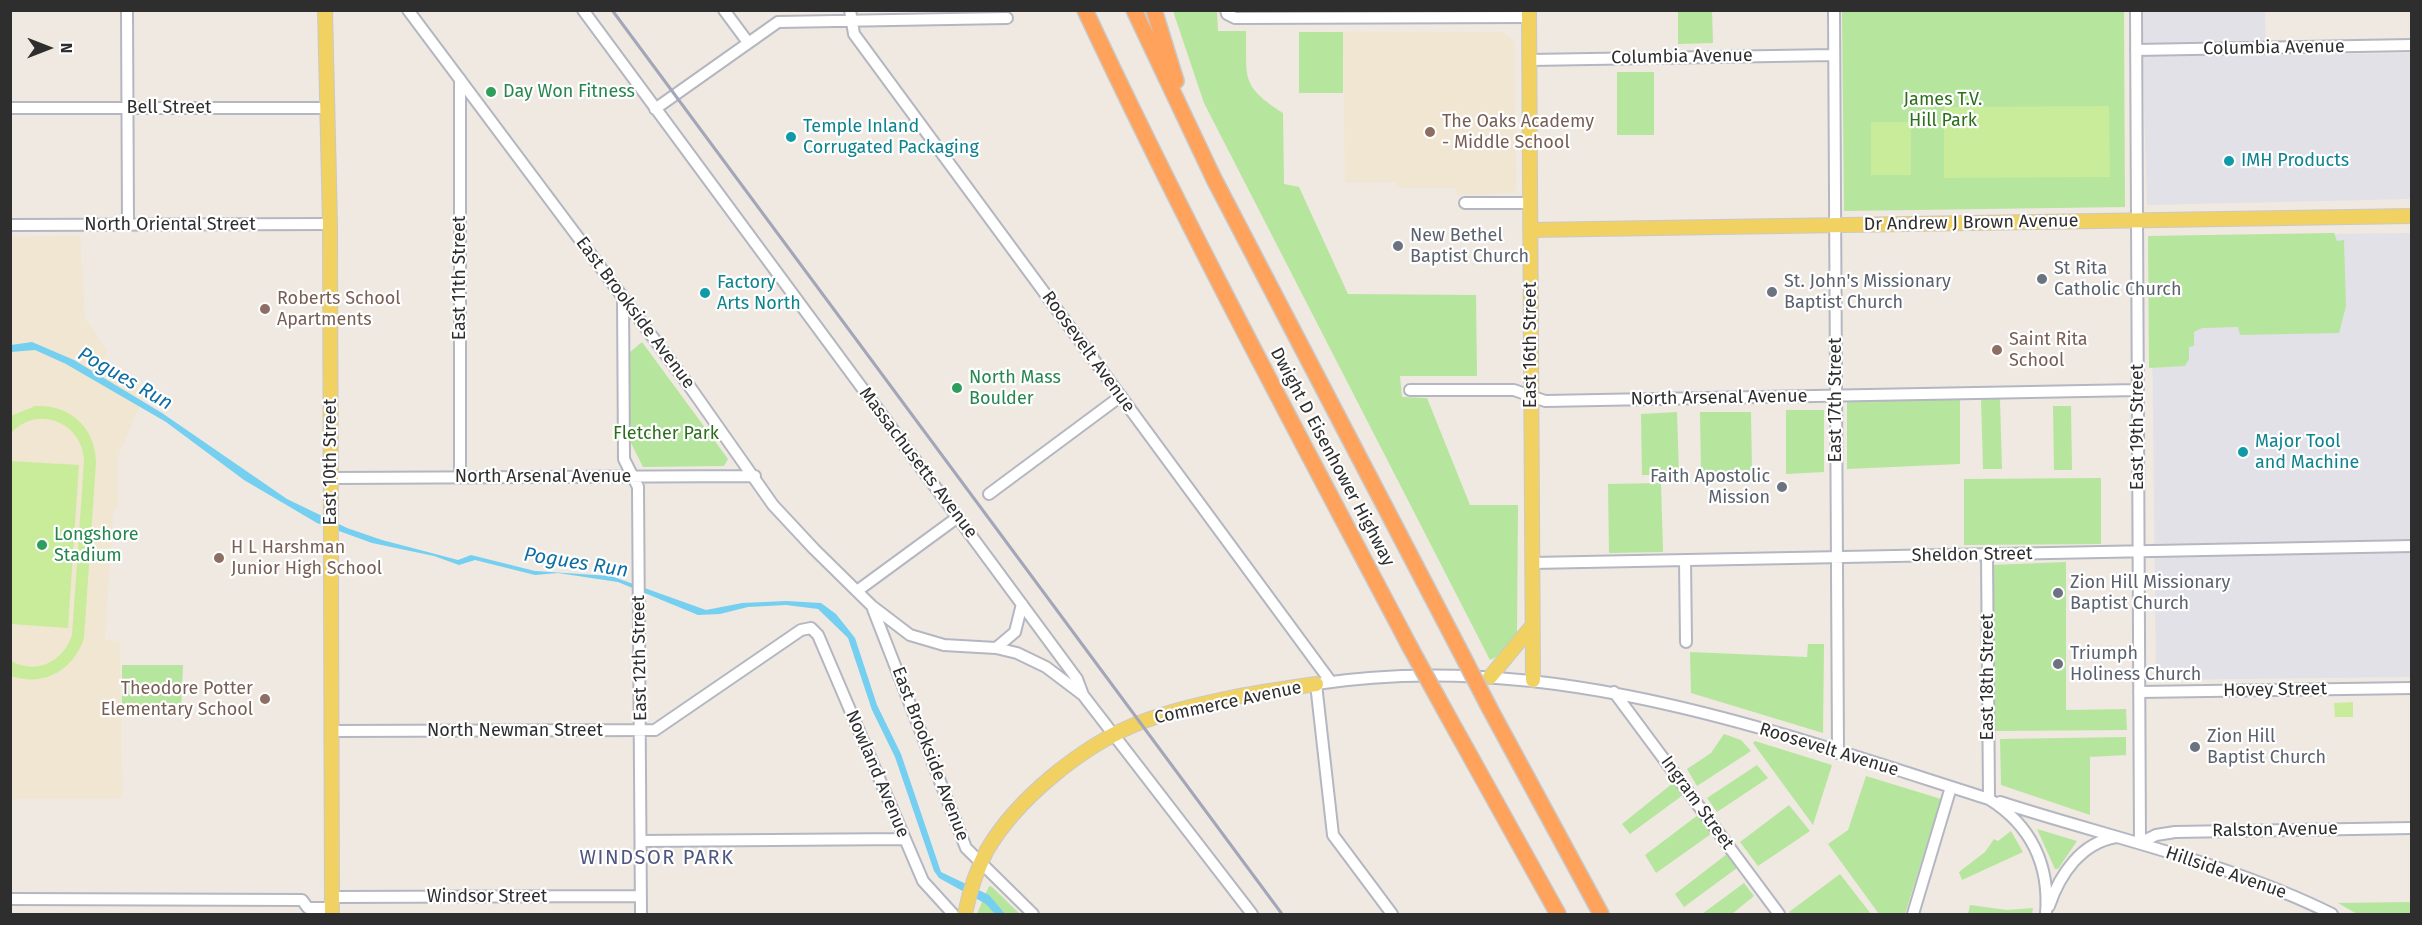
<!DOCTYPE html>
<style>
body{margin:0}
#map{position:relative;width:2422px;height:925px;overflow:hidden;background:#efe9e1;font-family:"Fira Sans",sans-serif}
canvas{display:block}
.frame{position:absolute;inset:0;border:12px solid #2e2e2e;pointer-events:none}
.north{position:absolute;left:18px;top:18px;width:60px;height:60px;-webkit-text-stroke:4px #fff;paint-order:stroke;rotate:90deg;font-size:16px;font-weight:700;line-height:24px;text-align:center;color:#2e2e2e}
.north::after{content:'';display:block;margin:auto;width:21px;height:27px;background:#2e2e2e;clip-path:polygon(50% 0,100% 100%,50% 72%,0 100%)}
</style>
<div id="map">
<canvas width="2422" height="925"></canvas>
<div class="frame"></div>
<div class="north">N</div>
</div>
<script>
const ctx = document.querySelector('canvas').getContext('2d');
ctx.lineJoin = 'round';
function fillPath(path, color) { ctx.fillStyle = color; ctx.fill(path, 'evenodd'); }
function strokePath(path, color, width, dash) { ctx.strokeStyle = color; ctx.lineWidth = width; ctx.lineCap = dash ? 'butt' : 'round'; ctx.setLineDash(dash || []); ctx.stroke(path); }
function label(font, color, halo, rows, align = 'center') {
  ctx.font = font + ' "Fira Sans",sans-serif'; ctx.lineWidth = 4.5; ctx.setLineDash([]); ctx.textBaseline = 'middle'; ctx.strokeStyle = halo; ctx.fillStyle = color; for (const [text, x, y, turn = 0] of rows) {
    ctx.save(); ctx.translate(x, y); ctx.rotate((+turn || 0) * Math.PI / 180); ctx.textAlign = isNaN(turn) ? turn : align; if (halo) ctx.strokeText(text, 0, 0); ctx.fillText(text, 0, 0); ctx.restore();
  }
}
const industrial = new Path2D(`
 M 2141,11 L 2265,11 L 2266,55 L 2411,53 L 2411,199 L 2147,205 Z
 M 2411,233 L 2411,677 L 2156,680 L 2151,236 Z`);
const education = new Path2D(`
 M 1343,32 L 1503,32 L 1514,42 L 1516,189 L 1513,193 L 1457,195 L 1455,188 L 1397,188 L 1396,182 L 1345,183 Z
 M 80,236 L 85,318 L 107,351 L 104,359 L 145,394 L 118,456 L 118,506 L 113,512 L 105,640 L 120,641 L 122,798 L 11,799 L 10,237 Z`);
const green = new Path2D(`
 M 1173,11 L 1217,11 L 1218,31 L 1246,31 C 1247,79 1240,85 1283,113 L 1284,184 L 1299,187 L 1348,294 L 1476,295 L 1477,376 L 1400,376 L 1402,397 L 1427,398 L 1470,505 L 1518,505 L 1517,633 L 1505,653 L 1490,660 L 1204,103 Z
 M 1678,11 L 1712,11 L 1713,43 L 1678,44 Z
 M 1842,11 L 2124,11 L 2125,207 L 1844,211 Z
 M 1299,32 L 1343,32 L 1343,93 L 1299,93 Z
 M 1617,72 L 1654,72 L 1654,135 L 1617,135 Z
 M 2334,233 L 2337,241 L 2344,240 L 2346,306 L 2339,333 L 2240,335 L 2238,327 L 2202,328 L 2194,332 L 2194,346 L 2189,347 L 2189,359 L 2185,366 L 2149,368 L 2148,236 Z
 M 642,342 L 728,459 L 724,466 L 643,467 L 630,441 L 630,352 Z
 M 1960,398 L 1960,464 L 1847,469 L 1847,400 Z
 M 1981,399 L 2000,399 L 2002,469 L 1983,469 Z
 M 2053,406 L 2071,406 L 2072,470 L 2054,470 Z
 M 1786,410 L 1824,410 L 1824,472 L 1786,474 Z
 M 1677,412 L 1679,475 L 1642,475 L 1641,414 Z
 M 1700,412 L 1751,412 L 1752,474 L 1701,474 Z
 M 2101,478 L 2101,544 L 1964,545 L 1964,479 Z
 M 1661,483 L 1663,552 L 1609,553 L 1608,484 Z
 M 2066,562 L 2066,710 L 2126,709 L 2127,730 L 1993,731 L 1991,565 Z
 M 1808,644 L 1824,644 L 1823,733 L 1691,693 L 1690,652 L 1807,657 Z
 M 122,665 L 183,665 L 181,712 L 122,712 Z
 M 1724,734 L 1741,740 L 1751,751 L 1697,786 L 1687,769 L 1711,753 Z
 M 2126,737 L 2126,755 L 2090,757 L 2090,815 L 2001,785 L 2000,739 Z
 M 1755,741 L 1832,765 L 1813,825 L 1753,743 Z
 M 1757,765 L 1768,778 L 1717,812 L 1707,798 Z
 M 1866,776 L 1941,799 L 1905,914 L 1879,914 L 1828,844 L 1848,830 Z
 M 1673,783 L 1683,795 L 1630,834 L 1622,824 Z
 M 1789,805 L 1810,831 L 1758,866 L 1740,842 Z
 M 1698,815 L 1711,834 L 1656,873 L 1645,855 Z
 M 2037,829 L 2077,841 L 2058,869 L 2055,869 Z
 M 2011,831 L 2023,852 L 1962,880 L 1959,872 L 1985,852 L 1994,839 L 1998,841 Z
 M 1727,854 L 1737,868 L 1684,907 L 1675,894 Z
 M 1840,874 L 1871,914 L 1791,914 L 1789,912 Z
 M 1744,883 L 1754,896 L 1732,914 L 1702,914 Z
 M 989,886 L 992,887 L 1020,914 L 977,914 Z
 M 2411,902 L 2411,914 L 2357,914 L 2338,903 Z
 M 1970,905 L 2007,910 L 2033,908 L 2032,914 L 1968,914 Z`);
const pitch = new Path2D(`
 M 2109,106 L 2110,177 L 1944,178 L 1944,107 Z
 M 1871,122 L 1911,122 L 1911,175 L 1871,175 Z
 M 35,406 C 70,404 95,427 96,462 L 84,638 C 73,671 43,687 11,676 L 11,661 C 36,675 63,662 72,635 L 84,461 C 83,422 37,404 11,433 L 11,416 Z
 M 10,461 L 79,465 L 68,628 L 11,624 Z
 M 2353,702 L 2353,717 L 2335,717 L 2334,703 Z`);
const water = new Path2D(`
 M 32,342 L 74,360 L 162,413 L 287,499 L 347,528 L 382,540 L 458,560 L 471,555 L 535,571 L 611,576 L 706,610 L 742,603 L 786,601 L 821,603 L 836,614 L 855,638 L 877,705 L 901,754 L 941,872 L 989,895 L 1005,914 L 995,914 L 986,904 L 939,878 L 934,871 L 895,757 L 872,710 L 848,638 L 818,609 L 786,605 L 748,607 L 720,614 L 698,615 L 618,582 L 558,573 L 535,575 L 475,560 L 459,565 L 434,556 L 372,543 L 317,523 L 244,480 L 166,422 L 66,364 L 35,350 L 11,352 L 11,345 Z`);
const minor = new Path2D(`
 M 127,10 L 128,225
 M 408,10 L 690,387 L 773,505 L 814,549 L 872,606 L 910,635 L 944,645 L 996,648 L 1017,653 L 1046,667 L 1083,695
 M 583,10 L 1077,679 L 1083,695 L 1252,914
 M 724,10 L 747,41
 M 850,10 L 854,34 L 1331,682
 M 1226,10 L 1227,14 L 1235,18 L 1529,17
 M 1834,10 L 1838,753
 M 2136,10 L 2140,843
 M 2136,50 L 2412,45
 M 1530,60 L 1834,55
 M 460,79 L 460,477
 M 10,108 L 327,108
 M 655,109 L 778,22 L 1007,18
 M 1465,203 L 1531,203
 M 10,225 L 330,224
 M 623,297 L 624,459 L 638,487 L 641,914
 M 1410,390 L 1514,390 L 1545,401 L 2138,390
 M 331,478 L 755,476
 M 989,494 L 1121,396
 M 1987,555 L 1989,799
 M 1685,560 L 1686,642
 M 1532,563 L 2412,546
 M 857,591 L 958,517
 M 873,609 L 966,848 L 1033,914
 M 996,648 L 1015,632 L 1022,604
 M 1614,692 L 1779,914
 M 2139,692 L 2412,688
 M 331,731 L 655,730 L 801,630 L 811,628 L 818,635 L 923,881 L 953,914
 M 2000,802 C 2111,838 2227,862 2332,914
 M 641,841 L 904,839
 M 2140,843 L 2156,835 L 2175,832 L 2412,828
 M 332,897 L 641,896
 M 10,899 L 302,900 L 308,908
 M 2049,906 C 2060,874 2081,843 2116,837
 M 308,908 L 332,908
 M 1392,914 L 1333,835 L 1316,684 C 1548,648 1771,730 1989,799 C 2031,825 2050,865 2046,914
 M 1913,914 L 1951,787`);
const major = new Path2D(`
 M 325,10 L 330,224 L 332,914
 M 1529,10 L 1533,680
 M 1530,230 L 2412,216
 M 1490,677 L 1532,626
 M 965,914 C 969,894 977,869 987,850 C 1017,799 1080,748 1134,725 C 1188,703 1259,692 1316,684`);
const highway = new Path2D(`
 M 1085,10 C 1186,226 1299,436 1410,647
 M 1134,10 L 1214,179 L 1458,647
 M 1154,10 L 1176,81
 M 1444,709 L 1558,914
 M 1490,709 L 1601,914`);
const rail = new Path2D(`
 M 612,10 L 1282,914`);
const highwayBridge = new Path2D(`
 M 1410,647 L 1444,709
 M 1458,647 L 1490,709`);
const markers = [
 [491,92,6,"#2e9e5b"],
 [1430,132,6,"#8d6e63"],
 [791,137,6,"#0f9aa8"],
 [2229,161,6,"#0f9aa8"],
 [1398,246,6,"#6b7280"],
 [2042,279,6,"#6b7280"],
 [1772,292,6,"#6b7280"],
 [705,293,6,"#0f9aa8"],
 [265,309,6,"#8d6e63"],
 [1997,350,6,"#8d6e63"],
 [957,388,6,"#2e9e5b"],
 [2243,452,6,"#0f9aa8"],
 [1782,487,6,"#6b7280"],
 [42,545,6,"#2e9e5b"],
 [219,558,6,"#8d6e63"],
 [2058,593,6,"#6b7280"],
 [2058,664,6,"#6b7280"],
 [265,699,6,"#8d6e63"],
 [2195,747,6,"#6b7280"]
];
const streetNames = [
 ["Columbia Avenue",2274,48,-1],
 ["Columbia Avenue",1682,57,-1],
 ["Bell Street",169,108],
 ["Dr Andrew J Brown Avenue",1971,223,-1],
 ["North Oriental Street",170,225],
 ["East 11th Street",460,278,-90],
 ["East Brookside Avenue",635,313,53],
 ["East 16th Street",1531,345,-90],
 ["Roosevelt Avenue",1088,352,54],
 ["North Arsenal Avenue",1719,398,-1],
 ["East 17th Street",1836,400,-90],
 ["East 19th Street",2138,427,-90],
 ["Dwight D Eisenhower Highway",1332,457,62],
 ["East 10th Street",331,462,-90],
 ["Massachusetts Avenue",918,463,53],
 ["North Arsenal Avenue",543,477],
 ["Sheldon Street",1972,555,-1],
 ["East 12th Street",640,658,-91],
 ["East 18th Street",1988,677,-90],
 ["Hovey Street",2275,690,-1],
 ["Commerce Avenue",1228,703,-12],
 ["North Newman Street",515,731],
 ["Roosevelt Avenue",1829,750,17],
 ["East Brookside Avenue",930,754,69],
 ["Nowland Avenue",877,774,67],
 ["Ingram Street",1697,803,54],
 ["Ralston Avenue",2275,830,-1],
 ["Hillside Avenue",2226,873,19],
 ["Windsor Street",487,897]
];
const leisureNames = [
 ["Day Won Fitness",503,92],
 ["North Mass",969,378],
 ["Boulder",969,399],
 ["Longshore",54,535],
 ["Stadium",54,556]
];
const parkNames = [
 ["James T.V.",1943,100],
 ["Hill Park",1943,121],
 ["Fletcher Park",666,434]
];
const educationNames = [
 ["The Oaks Academy",1442,122],
 ["- Middle School",1442,143],
 ["Roberts School",277,299],
 ["Apartments",277,320],
 ["Saint Rita",2009,340],
 ["School",2009,361],
 ["H L Harshman",231,548],
 ["Junior High School",231,569],
 ["Theodore Potter",253,689,"right"],
 ["Elementary School",253,710,"right"]
];
const cultureNames = [
 ["Temple Inland",803,127],
 ["Corrugated Packaging",803,148],
 ["IMH Products",2241,161],
 ["Factory",717,283],
 ["Arts North",717,304],
 ["Major Tool",2255,442],
 ["and Machine",2255,463]
];
const worshipNames = [
 ["New Bethel",1410,236],
 ["Baptist Church",1410,257],
 ["St Rita",2054,269],
 ["Catholic Church",2054,290],
 ["St. John's Missionary",1784,282],
 ["Baptist Church",1784,303],
 ["Faith Apostolic",1770,477,"right"],
 ["Mission",1770,498,"right"],
 ["Zion Hill Missionary",2070,583],
 ["Baptist Church",2070,604],
 ["Triumph",2070,654],
 ["Holiness Church",2070,675],
 ["Zion Hill",2207,737],
 ["Baptist Church",2207,758]
];
const waterNames = [
 ["Pogues Run",125,379,30],
 ["Pogues Run",576,563,9]
];
const neighbourhoodNames = [
 ["WINDSOR PARK",657,858]
];
fillPath(industrial, '#e3e1e8');
fillPath(education, '#f0e6d1');
fillPath(green, '#b6e59e');
fillPath(pitch, '#c9ec9a');
fillPath(water, '#75cff0');
strokePath(minor, '#b4b7c1', 14);
strokePath(major, '#c9c9c9', 16);
strokePath(highway, '#c9c9c9', 18);
strokePath(minor, '#fff', 10);
strokePath(major, '#f2d163', 14);
strokePath(highway, '#ffa35c', 15);
strokePath(rail, '#a3a6b8', 3);
strokePath(highwayBridge, '#c9c9c9', 18, []);
strokePath(highwayBridge, '#ffa35c', 15);
for (const [x, y, r, color] of markers) { const dot = new Path2D(); dot.arc(x, y, r, 0, 2 * Math.PI); ctx.fillStyle = color; ctx.fill(dot); strokePath(dot, '#fff', 2); }
label('18px', '#2e2e2e', '#fff', streetNames);
label('18px', '#27864d', '#fff', leisureNames, 'left');
label('18px', '#2c6e1b', '#fff', parkNames);
label('18px', '#785e54', '#fff', educationNames, 'left');
label('18px', '#0d838f', '#fff', cultureNames, 'left');
label('18px', '#5b616d', '#fff', worshipNames, 'left');
label('italic 20px', '#0d6fa3', '#fff', waterNames);
ctx.letterSpacing = '1.5px';
label('20px', '#4d5680', '#fff', neighbourhoodNames);
ctx.letterSpacing = '0px';
</script>
